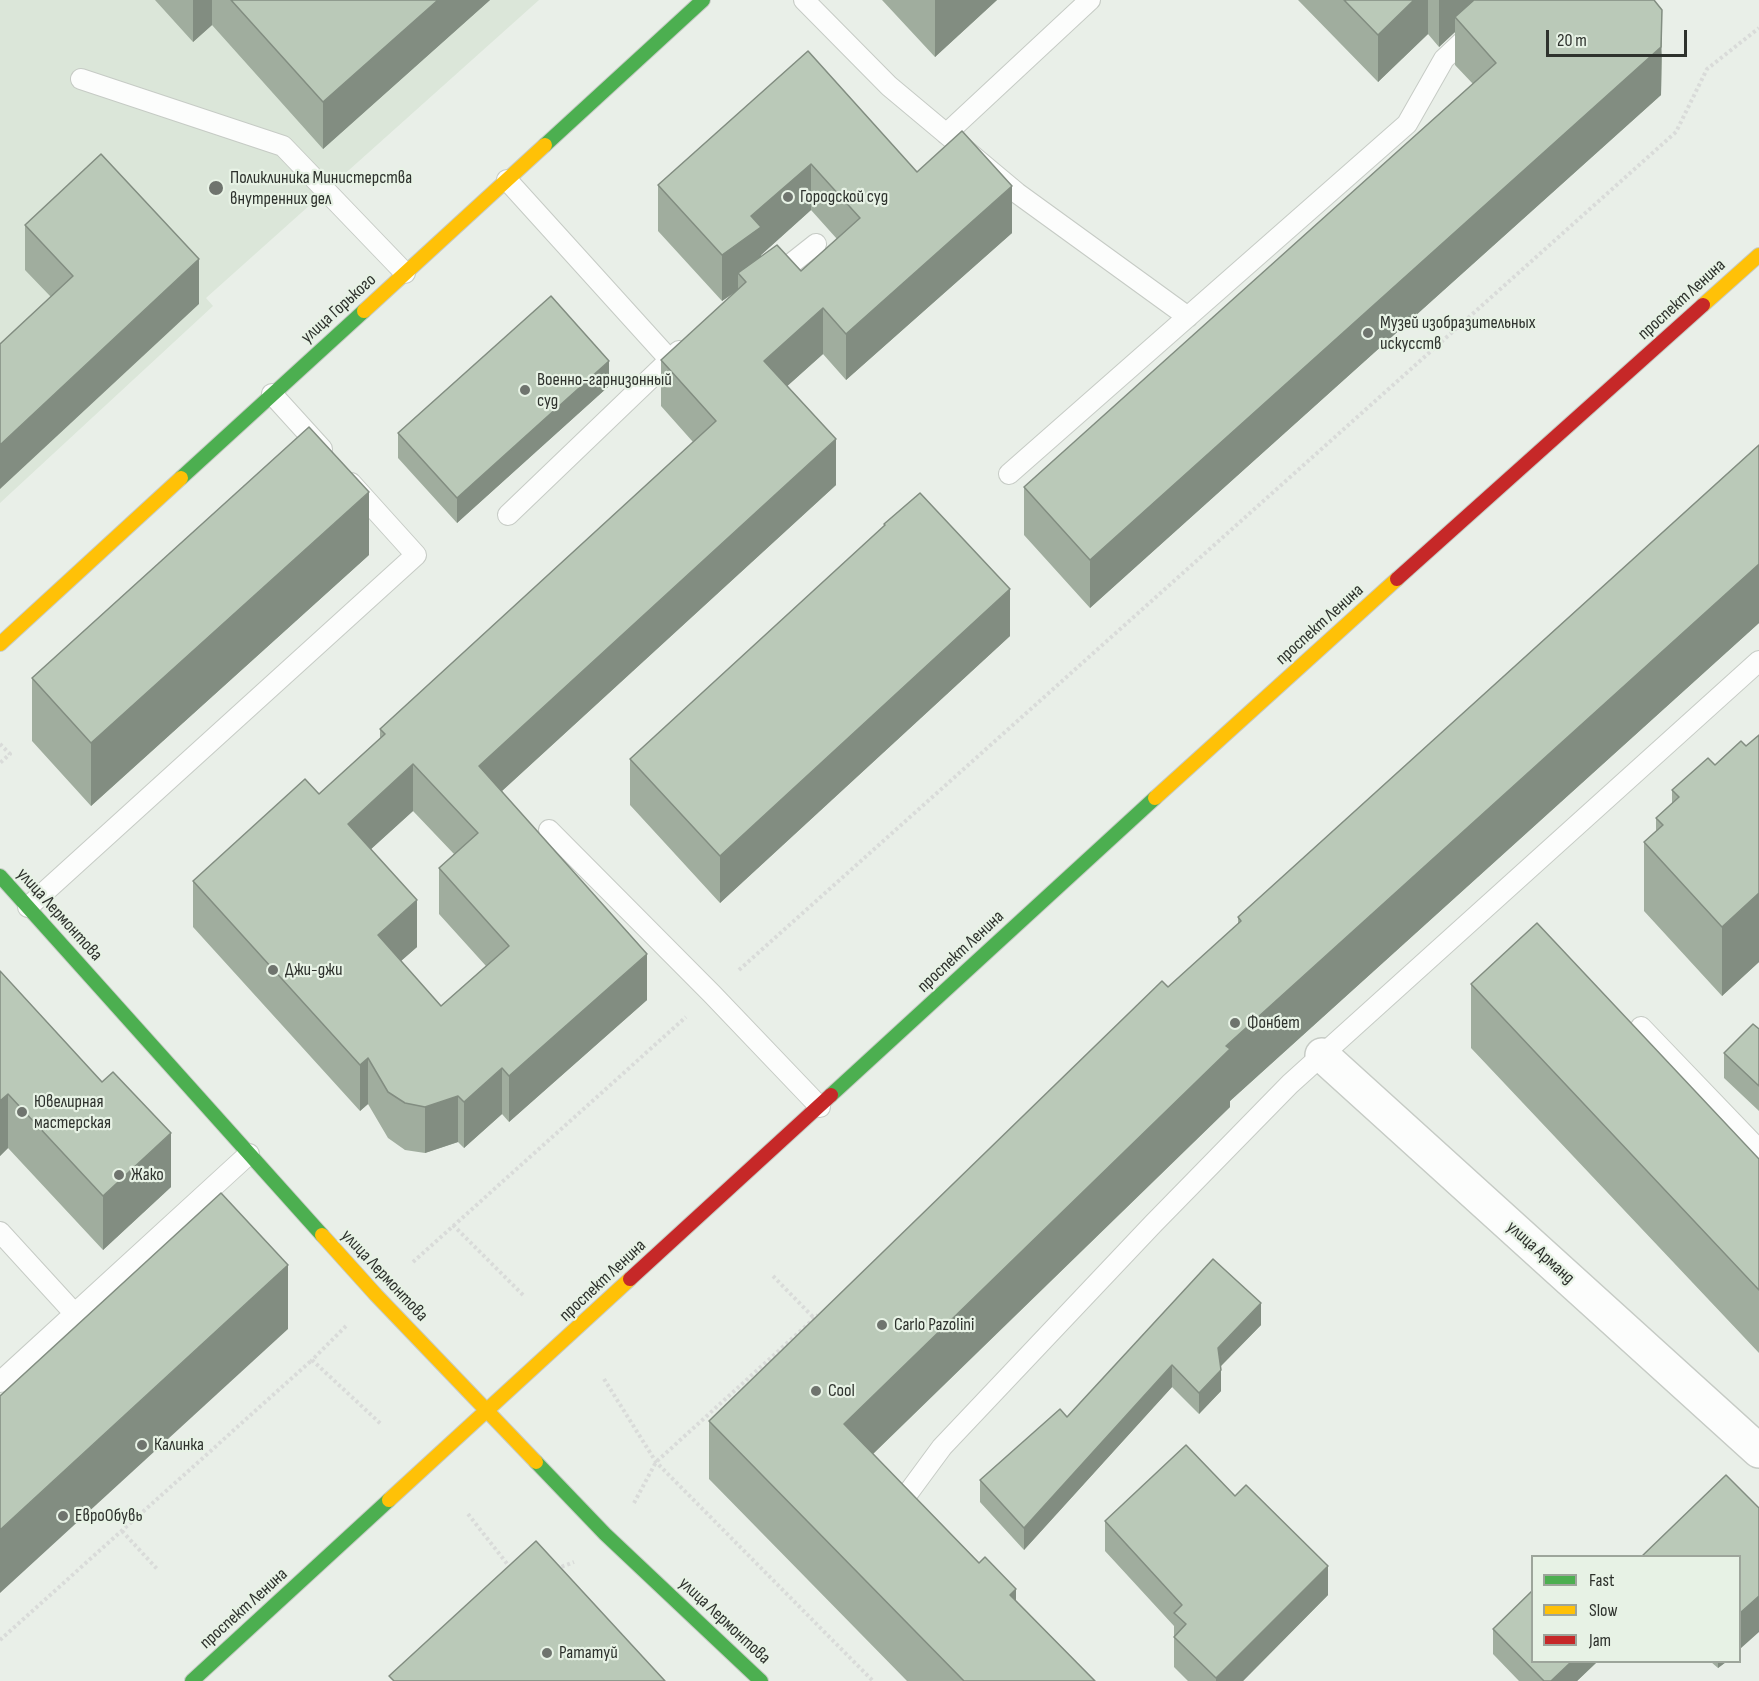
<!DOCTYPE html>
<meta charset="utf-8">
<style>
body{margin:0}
#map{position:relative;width:1759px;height:1681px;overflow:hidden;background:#e9efe8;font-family:"Sofia Sans Condensed",sans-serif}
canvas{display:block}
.legend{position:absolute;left:1531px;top:1555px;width:210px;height:108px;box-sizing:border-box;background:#e7f2e5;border:2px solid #9da59b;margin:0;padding:8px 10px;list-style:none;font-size:18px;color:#2e322d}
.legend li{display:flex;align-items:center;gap:12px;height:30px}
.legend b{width:30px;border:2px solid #9da59b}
.scale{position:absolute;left:1546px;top:30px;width:141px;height:27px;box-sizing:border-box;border:3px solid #2e322d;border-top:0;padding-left:8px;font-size:18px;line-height:21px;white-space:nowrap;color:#2e322d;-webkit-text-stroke:4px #e7f2e5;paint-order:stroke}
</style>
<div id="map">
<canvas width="1759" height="1681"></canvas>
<ul class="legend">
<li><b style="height:8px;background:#4caf50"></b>Fast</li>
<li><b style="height:8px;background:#ffc107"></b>Slow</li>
<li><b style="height:8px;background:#c62828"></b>Jam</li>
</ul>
<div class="scale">20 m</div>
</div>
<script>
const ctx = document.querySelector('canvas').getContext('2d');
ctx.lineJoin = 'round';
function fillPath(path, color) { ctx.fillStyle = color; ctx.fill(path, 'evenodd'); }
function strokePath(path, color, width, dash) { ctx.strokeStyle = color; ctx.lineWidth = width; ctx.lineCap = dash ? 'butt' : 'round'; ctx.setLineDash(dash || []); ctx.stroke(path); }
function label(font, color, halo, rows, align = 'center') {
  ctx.font = font + ' "Sofia Sans Condensed",sans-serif'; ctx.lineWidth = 4.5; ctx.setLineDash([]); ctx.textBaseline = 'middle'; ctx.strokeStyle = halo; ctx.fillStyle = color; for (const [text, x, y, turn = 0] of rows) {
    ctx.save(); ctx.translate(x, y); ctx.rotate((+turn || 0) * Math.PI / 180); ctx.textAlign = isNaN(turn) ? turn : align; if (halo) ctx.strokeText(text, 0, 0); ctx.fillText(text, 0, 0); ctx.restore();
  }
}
const built = new Path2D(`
 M 0,0 L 539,0 L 206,298 L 213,306 L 0,503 Z`);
const path = new Path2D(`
 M 0,744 L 10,754 L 0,763
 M 739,970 L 1676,132 L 1707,69 L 1759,28
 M 453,1225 L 524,1296
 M 413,1262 L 686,1017
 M 773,1276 L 814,1318
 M 346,1326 L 312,1360 L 382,1425
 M 604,1379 L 656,1462 L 873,1681
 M 634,1503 L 656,1462 L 818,1315
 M 468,1514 L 512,1570
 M 122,1531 L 158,1570
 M 556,1569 L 574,1562
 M 0,1640 L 312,1360`);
const lane = new Path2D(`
 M 804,0 L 889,86 L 1017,193 L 1188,317
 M 81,79 L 283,146 L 405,273
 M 946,134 L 1090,0
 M 507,180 L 670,360
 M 773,278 L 816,244
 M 272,394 L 322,449
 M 1009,474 L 1407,124 L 1444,59 L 1507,0
 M 508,515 L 679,351
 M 549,830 L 712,994 L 820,1107
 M 28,907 L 416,555 L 351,483
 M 1641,1027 L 1759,1150
 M 0,1232 L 75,1314
 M 0,1382 L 249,1154
 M 907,1511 L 900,1504 L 942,1447 L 1153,1224 L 1290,1084 L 1759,661`);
const street = new Path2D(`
 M 1322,1055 L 1759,1451`);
const fast = new Path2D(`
 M 545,145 L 703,0
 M 181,478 L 364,311
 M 0,876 L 322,1235
 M 831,1095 L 1155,798
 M 536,1462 L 605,1534 L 761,1681
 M 192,1681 L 389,1500`);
const slow = new Path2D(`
 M 1703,305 L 1759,255
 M 364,311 L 545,145
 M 0,644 L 181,478
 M 1155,798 L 1397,579
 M 322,1235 L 376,1295 L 536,1462
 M 389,1500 L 630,1279`);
const jam = new Path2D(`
 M 1397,579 L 1703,305
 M 630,1279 L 831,1095`);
const wall = new Path2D(`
 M 155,0 L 490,0 L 323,149 L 212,25 L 193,42 Z
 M 882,0 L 997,0 L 935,57 Z
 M 1298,0 L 1655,0 L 1654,1 L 1662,57 L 1661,95 L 1090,608 L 1024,535 L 1024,487 L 1473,84 L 1455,65 L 1455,32 L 1439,47 L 1428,34 L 1378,82 Z
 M 808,51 L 917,172 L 1012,233 L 846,380 L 823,354 L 787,386 L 836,485 L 502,791 L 647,1000 L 509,1122 L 502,1114 L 464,1148 L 458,1142 L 425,1153 L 405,1150 L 388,1138 L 368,1104 L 360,1111 L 193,927 L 193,881 L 319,794 L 380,738 L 380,729 L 693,442 L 661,406 L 661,360 L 738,290 L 722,301 L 658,231 L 658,185 ZM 811,210 L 837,239 L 801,271 L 761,256 L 761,255 ZM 413,811 L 454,854 L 439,868 L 439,914 L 486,966 L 441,1006 L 401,961 L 417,947 L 371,849 Z
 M 25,225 L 199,304 L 51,297 L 25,270 Z
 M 609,386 L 457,523 L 398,458 L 398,433 Z
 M 1759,445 L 1759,623 L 1230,1101 L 1230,1107 L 873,1454 L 1095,1681 L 907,1681 L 709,1479 L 709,1421 L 1168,987 L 1238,924 L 1238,917 Z
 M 884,524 L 1010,636 L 720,903 L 630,805 L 630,759 L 884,526 Z
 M 369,555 L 91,806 L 32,741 L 32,678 Z
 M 1759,735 L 1759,962 L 1722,996 L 1644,911 L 1644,842 L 1656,831 L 1656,818 L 1672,804 L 1672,790 L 1746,746 Z
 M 0,971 L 171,1187 L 103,1250 L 8,1148 L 0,1156 Z
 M 1471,984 L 1759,1159 L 1759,1353 L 1471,1048 Z
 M 1759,1029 L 1759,1111 L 1724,1078 L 1724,1053 Z
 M 1261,1303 L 1261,1325 L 1220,1367 L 1221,1391 L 1199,1414 L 1172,1387 L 1024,1550 L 980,1502 L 980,1480 L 1067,1417 Z
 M 1105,1521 L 1328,1595 L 1243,1681 L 1188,1681 L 1174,1667 L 1174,1626 L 1105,1551 Z
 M 1493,1629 L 1533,1662 L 1597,1662 L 1577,1681 L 1519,1681 L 1493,1654 Z
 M 1711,1662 L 1726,1662 L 1718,1668 Z`);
const shadedWall = new Path2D(`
 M 193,0 L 212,0 L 212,25 L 193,42 Z
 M 438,0 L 490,0 L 323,149 L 323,102 Z
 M 935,0 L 997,0 L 935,57 Z
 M 1414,0 L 1428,0 L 1428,34 L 1378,82 L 1378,35 Z
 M 1439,0 L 1490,0 L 1455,17 L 1455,32 L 1439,47 Z
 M 1662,10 L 1661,95 L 1090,608 L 1090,560 Z
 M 811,164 L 811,210 L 761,255 L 761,273 L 746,282 L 738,273 L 738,290 L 722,301 L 722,255 L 751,216 Z
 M 1012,186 L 1012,233 L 846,380 L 846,334 Z
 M 199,259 L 199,304 L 0,489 L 0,445 Z
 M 823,308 L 823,354 L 764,407 L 764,361 Z
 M 609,361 L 609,386 L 457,523 L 457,498 Z
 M 836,439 L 836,485 L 479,812 L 479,766 Z
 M 369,492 L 369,555 L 91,806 L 91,743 Z
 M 1759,564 L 1759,623 L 1230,1101 L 1230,1107 L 844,1482 L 844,1424 L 1226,1046 Z
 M 1010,589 L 1010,636 L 720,903 L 720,856 Z
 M 413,764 L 413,811 L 348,870 L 348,824 Z
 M 1759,893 L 1759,962 L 1722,996 L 1722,927 Z
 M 417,900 L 417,947 L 378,981 L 378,935 Z
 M 647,954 L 647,1000 L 509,1122 L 509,1076 Z
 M 368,1058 L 368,1104 L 360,1111 L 360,1065 Z
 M 502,1068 L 502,1114 L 464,1148 L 464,1102 Z
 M 8,1094 L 8,1148 L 0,1156 L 0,1101 Z
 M 458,1096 L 458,1142 L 425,1153 L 425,1107 Z
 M 171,1133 L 171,1187 L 103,1250 L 103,1196 Z
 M 288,1265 L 288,1329 L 0,1593 L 0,1530 Z
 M 1261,1303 L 1261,1325 L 1218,1369 L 1218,1348 Z
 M 1172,1365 L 1172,1387 L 1024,1550 L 1024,1528 Z
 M 1221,1370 L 1221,1391 L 1199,1414 L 1199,1393 Z
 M 1328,1566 L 1328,1595 L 1243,1681 L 1216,1681 L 1216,1678 Z
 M 1016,1589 L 1016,1647 L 1010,1595 Z
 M 1759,1596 L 1759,1632 L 1740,1649 L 1740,1613 Z
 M 1571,1662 L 1597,1662 L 1577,1681 L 1551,1681 Z
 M 1718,1662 L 1726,1662 L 1718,1668 Z`);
const building = new Path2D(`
 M 231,0 L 438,0 L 323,102 Z
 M 1344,0 L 1414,0 L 1378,35 Z
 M 1474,0 L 1654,0 L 1662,10 L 1661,47 L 1090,560 L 1024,487 L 1496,63 L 1455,17 Z
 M 808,51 L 917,172 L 962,131 L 1012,186 L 846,334 L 823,308 L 764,361 L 836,439 L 479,766 L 647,954 L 509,1076 L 502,1068 L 464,1102 L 458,1096 L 425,1107 L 405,1103 L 388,1092 L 368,1058 L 360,1065 L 193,881 L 305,779 L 319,794 L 385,734 L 380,729 L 716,421 L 661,360 L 746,282 L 738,273 L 777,245 L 801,271 L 860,218 L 811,164 L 751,216 L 761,227 L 722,255 L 658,185 ZM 413,764 L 478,833 L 439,868 L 509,946 L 441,1006 L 378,935 L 417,900 L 348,824 Z
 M 101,154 L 199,259 L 0,445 L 0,344 L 73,276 L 25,225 Z
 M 551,296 L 609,361 L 457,498 L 398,433 Z
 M 309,427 L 369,492 L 91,743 L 32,678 Z
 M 1759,445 L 1759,564 L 1226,1046 L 1230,1049 L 844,1424 L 979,1563 L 985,1557 L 1016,1589 L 1010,1595 L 1095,1681 L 964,1681 L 709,1421 L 1162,981 L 1168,987 L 1241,921 L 1238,917 Z
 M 920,493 L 1010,589 L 720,856 L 630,759 L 885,525 L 884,524 Z
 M 1759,735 L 1759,893 L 1722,927 L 1644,842 L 1663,825 L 1656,818 L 1679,797 L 1672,790 L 1708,758 L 1715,765 L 1741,741 L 1746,746 Z
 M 1537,923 L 1759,1159 L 1759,1290 L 1471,984 Z
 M 0,971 L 102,1082 L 113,1072 L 171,1133 L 103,1196 L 8,1094 L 0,1101 Z
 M 1753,1024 L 1759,1029 L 1759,1086 L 1724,1053 Z
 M 221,1193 L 288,1265 L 0,1530 L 0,1396 Z
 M 1213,1259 L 1261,1303 L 1218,1348 L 1221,1370 L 1199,1393 L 1172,1365 L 1024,1528 L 980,1480 L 1060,1409 L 1067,1417 Z
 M 1186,1445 L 1235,1496 L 1246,1485 L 1328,1566 L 1216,1678 L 1174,1637 L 1186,1624 L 1174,1613 L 1182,1605 L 1105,1521 Z
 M 1726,1475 L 1759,1508 L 1759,1596 L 1740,1613 L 1740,1557 L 1641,1557 Z
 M 536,1541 L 665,1681 L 394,1681 L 389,1676 Z
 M 1533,1590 L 1533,1662 L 1571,1662 L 1551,1681 L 1544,1681 L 1493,1629 Z`);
const markers = [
 [216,188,8,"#6f746e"],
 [788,197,6,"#6f746e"],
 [1368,333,6,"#6f746e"],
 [525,390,6,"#6f746e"],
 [273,970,6,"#6f746e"],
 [1235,1023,6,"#6f746e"],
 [22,1112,6,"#6f746e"],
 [119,1175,6,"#6f746e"],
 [882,1325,6,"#6f746e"],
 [816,1391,6,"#6f746e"],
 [142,1445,6,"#6f746e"],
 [63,1516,6,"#6f746e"],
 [547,1653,6,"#6f746e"]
];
const poiNames = [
 ["Поликлиника Министерства",230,178],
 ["внутренних дел",230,199],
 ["Городской суд",800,197],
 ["Музей изобразительных",1380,323],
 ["искусств",1380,344],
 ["Военно-гарнизонный",537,380],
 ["суд",537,401],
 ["Джи-джи",285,970],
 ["Фонбет",1247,1023],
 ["Ювелирная",34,1102],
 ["мастерская",34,1123],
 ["Жако",131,1175],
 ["Carlo Pazolini",894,1325],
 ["Cool",828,1391],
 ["Калинка",154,1445],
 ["ЕвроОбувь",75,1516],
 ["Рататуй",559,1653]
];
const streetNames = [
 ["проспект Ленина",1682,300,-42],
 ["улица Горького",339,309,-42],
 ["проспект Ленина",1320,625,-42],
 ["улица Лермонтова",59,915,48],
 ["проспект Ленина",961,952,-43],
 ["улица Арманд",1540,1253,42],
 ["улица Лермонтова",384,1276,47],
 ["проспект Ленина",603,1281,-43],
 ["проспект Ленина",244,1609,-42],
 ["улица Лермонтова",724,1621,43]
];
fillPath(built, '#dbe6d9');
strokePath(lane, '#c6cbc5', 22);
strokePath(street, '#c6cbc5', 36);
strokePath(fast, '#c6cbc5', 16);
strokePath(slow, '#c6cbc5', 16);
strokePath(jam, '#c6cbc5', 16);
strokePath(path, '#d9dbd9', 4, [3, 3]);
strokePath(lane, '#fcfdfc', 20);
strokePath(street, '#fcfdfc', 33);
strokePath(fast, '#4caf50', 14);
strokePath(slow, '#ffc107', 14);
strokePath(jam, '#c62828', 14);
fillPath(wall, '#a0ad9e');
fillPath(shadedWall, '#828d81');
fillPath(building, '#bac9b8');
strokePath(building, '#828d81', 1.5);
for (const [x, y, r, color] of markers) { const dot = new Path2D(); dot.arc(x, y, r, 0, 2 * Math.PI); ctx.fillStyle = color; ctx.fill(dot); strokePath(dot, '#e7f2e5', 2); }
label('18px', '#2e322d', '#e7f2e5', poiNames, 'left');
label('18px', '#2e322d', '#e7f2e5', streetNames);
</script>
